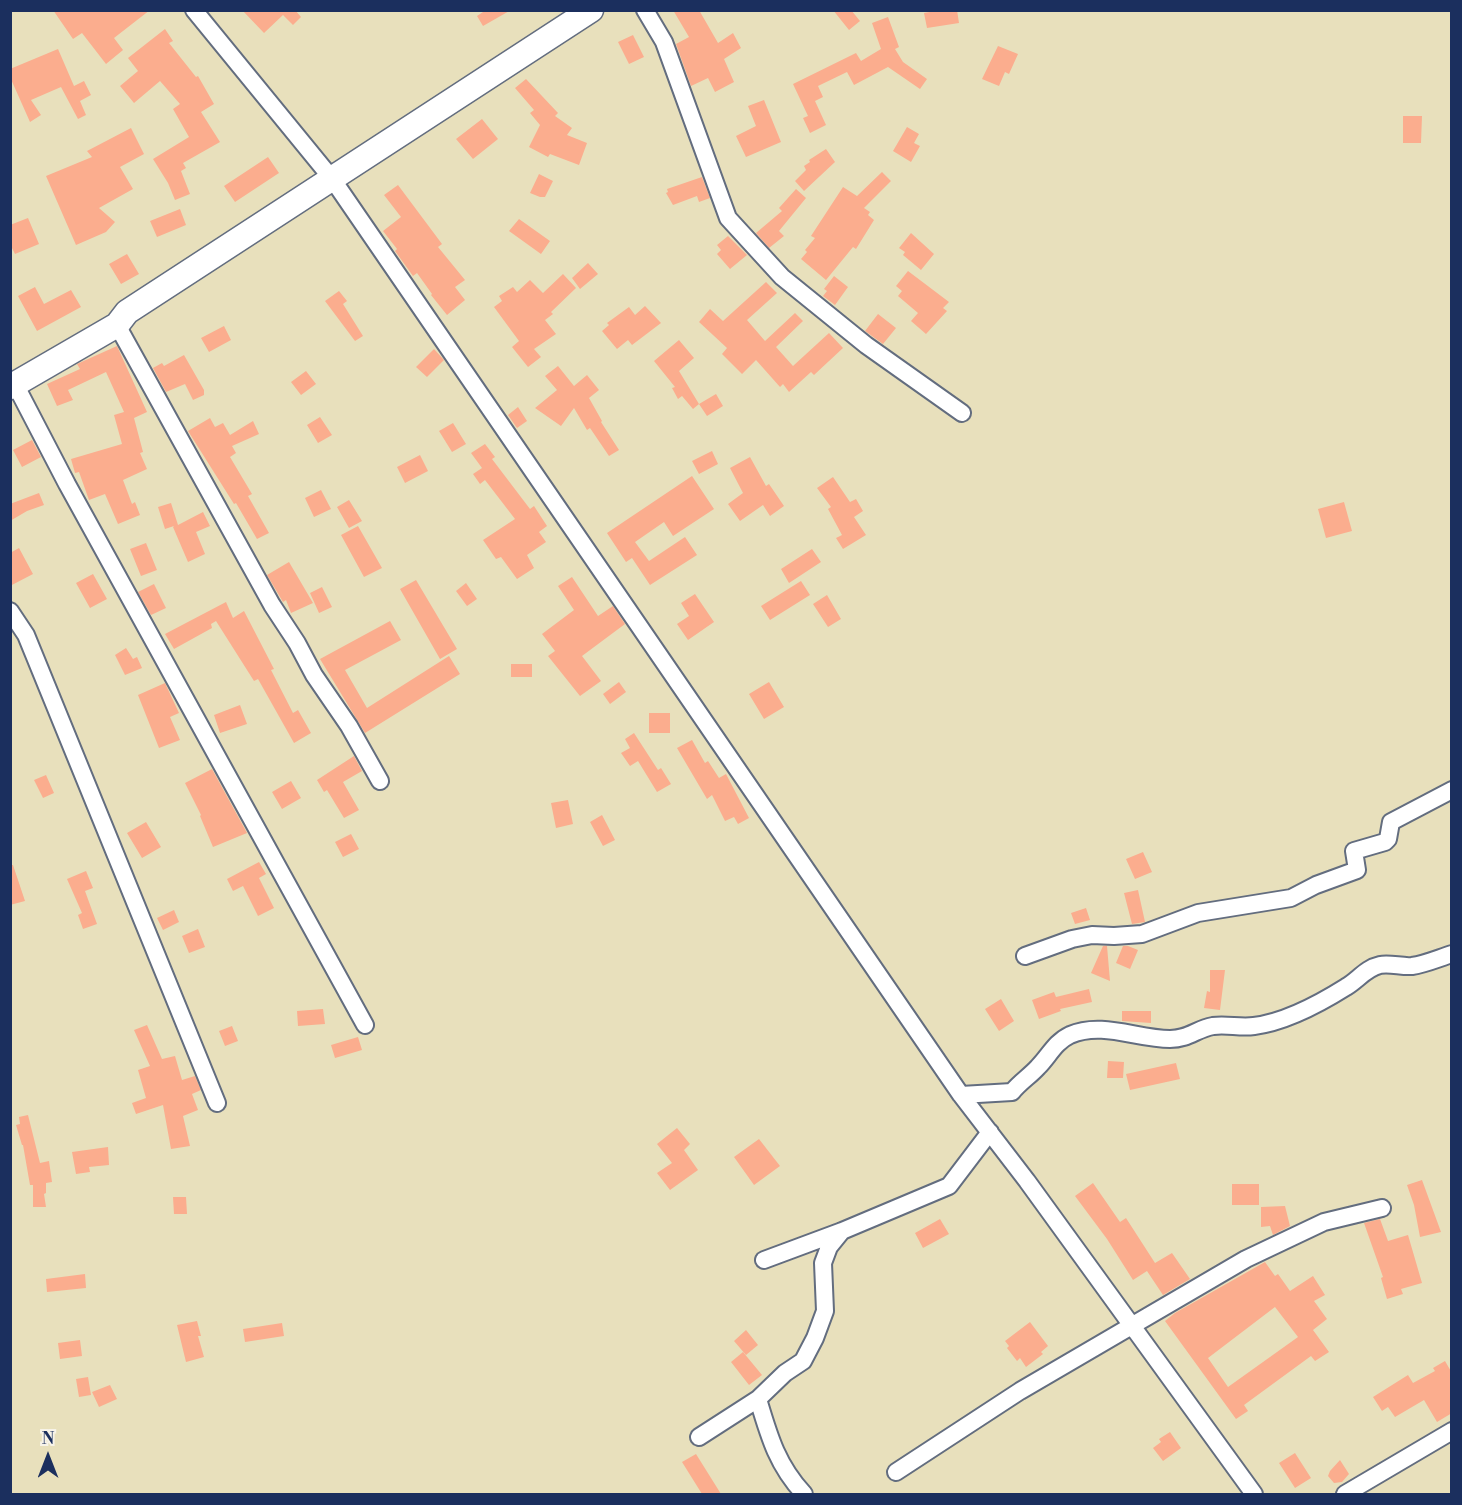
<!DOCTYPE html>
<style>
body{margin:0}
#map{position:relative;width:1462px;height:1505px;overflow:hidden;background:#e8e0bc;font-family:"Libre Bodoni",serif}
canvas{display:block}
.frame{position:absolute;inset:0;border:12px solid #1b2f5e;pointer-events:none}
.north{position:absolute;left:18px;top:1427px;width:60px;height:60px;-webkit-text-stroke:4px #f7f3e8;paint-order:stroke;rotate:0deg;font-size:16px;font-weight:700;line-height:24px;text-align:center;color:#1b2f5e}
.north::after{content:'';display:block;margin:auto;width:21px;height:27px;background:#1b2f5e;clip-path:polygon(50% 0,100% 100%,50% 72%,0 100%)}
</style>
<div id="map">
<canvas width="1462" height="1505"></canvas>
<div class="frame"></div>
<div class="north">N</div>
</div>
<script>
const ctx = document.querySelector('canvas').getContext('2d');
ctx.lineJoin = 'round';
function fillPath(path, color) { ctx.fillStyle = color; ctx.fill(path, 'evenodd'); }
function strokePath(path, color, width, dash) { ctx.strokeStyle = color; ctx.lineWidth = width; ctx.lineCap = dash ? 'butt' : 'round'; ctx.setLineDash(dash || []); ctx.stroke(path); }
const building = new Path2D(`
 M 53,10 L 150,10 L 114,38 L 123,50 L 106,64 L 82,33 L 73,39 Z
 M 242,10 L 295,10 L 301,17 L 293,25 L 283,15 L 264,33 Z
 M 486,10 L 511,10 L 483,26 L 477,16 Z
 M 673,10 L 699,10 L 718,43 L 733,33 L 741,48 L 724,59 L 734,82 L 715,92 L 708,78 L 691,86 L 676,44 L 689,37 Z
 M 833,10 L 851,10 L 860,21 L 849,30 Z
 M 941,10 L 957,10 L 959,23 L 927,28 L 924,13 Z
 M 888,17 L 899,47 L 895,49 L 903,62 L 927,79 L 920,89 L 888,67 L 854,85 L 847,72 L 818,86 L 823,97 L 815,101 L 826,125 L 810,133 L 803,118 L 808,116 L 793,84 L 856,53 L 861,61 L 881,49 L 872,23 Z
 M 165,29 L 173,41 L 169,43 L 196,77 L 198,76 L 214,104 L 201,112 L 220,142 L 183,163 L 186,168 L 181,171 L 190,194 L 175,200 L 168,183 L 153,159 L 189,137 L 173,109 L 180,104 L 160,81 L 134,103 L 120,86 L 138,71 L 128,58 Z
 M 633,35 L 644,57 L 629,64 L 618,42 Z
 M 998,46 L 1018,54 L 1009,74 L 1005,72 L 999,86 L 982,79 Z
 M 58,49 L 74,86 L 84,81 L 91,95 L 80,101 L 86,115 L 78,119 L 61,87 L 31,100 L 41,115 L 30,122 L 10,77 L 10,69 Z
 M 526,79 L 558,113 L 555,116 L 572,128 L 567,135 L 587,143 L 579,165 L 550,154 L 548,157 L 529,147 L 540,125 L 530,113 L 534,110 L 515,88 Z
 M 764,100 L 781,142 L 746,157 L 736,136 L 756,126 L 748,106 Z
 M 1403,116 L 1422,116 L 1421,143 L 1403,143 Z
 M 482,119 L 498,139 L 473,159 L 456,139 Z
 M 907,127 L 919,134 L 914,143 L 920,146 L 911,162 L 893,151 Z
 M 131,128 L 144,154 L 120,167 L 133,189 L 99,208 L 115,222 L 106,232 L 76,245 L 46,176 L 92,157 L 87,151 Z
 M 826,149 L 835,162 L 804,191 L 795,181 L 806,170 L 804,166 L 810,162 L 809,160 Z
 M 268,157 L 279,173 L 235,202 L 224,186 Z
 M 882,172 L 891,181 L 864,208 L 870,212 L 868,215 L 874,220 L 856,249 L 853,247 L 826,280 L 801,259 L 807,252 L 805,250 L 815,238 L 811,236 L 843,187 L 857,196 Z
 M 539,174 L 553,181 L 545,197 L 540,197 L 530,193 Z
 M 702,177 L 710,198 L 699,202 L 697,196 L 673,205 L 666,193 L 668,192 L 667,189 Z
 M 398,185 L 442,244 L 438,247 L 465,280 L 455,287 L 465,300 L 447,315 L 431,295 L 432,294 L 417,273 L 413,276 L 395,251 L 397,249 L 383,231 L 401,217 L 384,195 Z
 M 796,189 L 806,198 L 779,231 L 784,236 L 769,248 L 756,233 L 782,211 L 779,208 Z
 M 180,209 L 186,225 L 157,237 L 150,221 Z
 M 28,218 L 39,244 L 15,254 L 10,244 L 10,225 Z
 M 519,219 L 550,241 L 541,254 L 509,231 Z
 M 911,233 L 934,254 L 921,270 L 903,255 L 905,252 L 899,248 Z
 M 728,236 L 747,255 L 730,269 L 717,254 L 721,250 L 717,245 Z
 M 127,254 L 139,274 L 121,284 L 109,264 Z
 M 588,263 L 598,274 L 580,289 L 572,278 Z
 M 908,271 L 949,302 L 943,308 L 947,311 L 926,334 L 911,321 L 918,313 L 898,296 L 902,291 L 896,286 Z
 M 563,274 L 576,288 L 551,312 L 553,314 L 545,320 L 556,334 L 534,349 L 541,357 L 528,367 L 512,347 L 519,341 L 494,307 L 502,301 L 499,296 L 513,287 L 517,292 L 530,280 L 543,293 Z
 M 834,276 L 848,287 L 835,305 L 823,296 L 827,291 L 824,289 Z
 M 766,282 L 777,293 L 747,320 L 765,341 L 795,313 L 803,321 L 776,347 L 793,366 L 829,333 L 843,348 L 814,375 L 811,372 L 789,392 L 783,384 L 780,387 L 756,360 L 742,374 L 722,354 L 727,348 L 699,322 L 710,309 L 723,321 Z
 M 35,287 L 44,304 L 71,290 L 81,307 L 37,331 L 18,296 Z
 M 339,291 L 347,301 L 343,304 L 363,336 L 355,341 L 325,301 Z
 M 645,306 L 661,323 L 632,345 L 628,340 L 617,349 L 602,331 L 609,325 L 607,323 L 629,307 L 635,315 Z
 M 878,314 L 896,328 L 883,344 L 865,331 Z
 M 224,326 L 231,340 L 209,352 L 201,338 Z
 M 679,340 L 694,358 L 679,371 L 699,404 L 716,394 L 723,406 L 707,416 L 699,404 L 693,409 L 682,396 L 678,399 L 672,388 L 675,387 L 654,361 Z
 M 117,346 L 147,412 L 134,418 L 143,452 L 140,453 L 147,469 L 123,480 L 132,504 L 135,502 L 140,515 L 118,524 L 105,494 L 89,500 L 79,472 L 75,473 L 71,459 L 122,444 L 114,415 L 124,412 L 106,372 L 68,390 L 73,400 L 57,406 L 47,384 L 80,369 L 77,364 Z
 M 434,349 L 444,360 L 427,377 L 416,367 Z
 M 184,355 L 204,390 L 204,395 L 193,400 L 185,384 L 166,392 L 153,368 L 162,363 L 164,366 Z
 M 558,366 L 574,386 L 587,375 L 599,390 L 589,398 L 602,421 L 601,422 L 619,450 L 609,456 L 590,428 L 587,430 L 574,408 L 561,426 L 535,408 L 557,390 L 545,376 Z
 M 306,371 L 316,384 L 301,395 L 291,382 Z
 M 518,407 L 527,421 L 517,428 L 508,415 Z
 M 320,417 L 332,435 L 318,443 L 307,425 Z
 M 210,418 L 215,427 L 223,423 L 230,435 L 253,421 L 259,434 L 232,446 L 236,453 L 230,457 L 252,494 L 248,496 L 269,533 L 257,539 L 236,503 L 234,504 L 188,431 Z
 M 453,423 L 466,444 L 452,452 L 439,431 Z
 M 32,440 L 41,457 L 22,467 L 13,450 Z
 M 485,444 L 495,457 L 492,459 L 530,509 L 534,506 L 547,526 L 539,532 L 546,542 L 527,555 L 534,568 L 517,579 L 501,557 L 496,559 L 483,540 L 515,519 L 485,480 L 480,484 L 473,474 L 482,468 L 471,453 Z
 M 712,451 L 718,464 L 699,474 L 692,461 Z
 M 420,455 L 428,471 L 405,483 L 397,467 Z
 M 750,457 L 766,486 L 769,484 L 784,506 L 770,516 L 763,505 L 740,521 L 728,504 L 743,493 L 730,468 Z
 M 692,476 L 714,509 L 673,536 L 664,522 L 635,542 L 649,561 L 685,537 L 697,555 L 650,585 L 632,558 L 626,562 L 607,533 Z
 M 833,477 L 850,502 L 856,499 L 863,511 L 854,517 L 866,535 L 843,549 L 836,538 L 842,535 L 828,509 L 831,507 L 817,488 Z
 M 321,490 L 331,509 L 314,517 L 305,498 Z
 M 39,493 L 44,505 L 27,511 L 10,521 L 10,504 Z
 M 349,500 L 362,521 L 349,528 L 337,507 Z
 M 1344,502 L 1352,531 L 1326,538 L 1318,509 Z
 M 171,503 L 178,525 L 203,512 L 210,526 L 196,532 L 205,554 L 188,562 L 173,527 L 174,526 L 165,529 L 158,507 Z
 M 358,526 L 382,568 L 364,577 L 341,535 Z
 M 146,543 L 157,570 L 141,576 L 130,549 Z
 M 19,548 L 33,574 L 10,586 L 10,553 Z
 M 812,549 L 821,562 L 789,583 L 781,569 Z
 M 289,562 L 313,603 L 291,613 L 286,600 L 283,602 L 267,575 Z
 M 93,574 L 107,599 L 90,608 L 76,583 Z
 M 572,577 L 598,616 L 613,606 L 625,624 L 582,656 L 601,681 L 580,696 L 548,656 L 555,651 L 542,634 L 574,610 L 558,586 Z
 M 416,580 L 457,649 L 440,659 L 400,589 Z
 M 801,581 L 810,595 L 770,620 L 761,606 Z
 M 466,583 L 477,599 L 467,606 L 456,591 Z
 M 154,584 L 166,608 L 151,615 L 138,592 Z
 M 322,587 L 332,607 L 319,613 L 310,593 Z
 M 695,594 L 714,622 L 688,640 L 677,624 L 689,616 L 681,603 Z
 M 827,595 L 841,619 L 828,627 L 813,604 Z
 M 226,602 L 233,618 L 244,611 L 274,669 L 271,670 L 293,713 L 298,710 L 311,733 L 294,743 L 258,679 L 254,681 L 216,621 L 211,624 L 212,628 L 174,649 L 165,634 Z
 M 390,621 L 401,640 L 345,670 L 367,708 L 449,656 L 460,674 L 365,733 L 320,659 Z
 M 126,648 L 133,659 L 137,657 L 142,668 L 125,675 L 115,655 Z
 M 511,664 L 532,664 L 532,677 L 511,677 Z
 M 619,682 L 626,692 L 610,704 L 603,694 Z
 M 769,682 L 784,707 L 764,719 L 749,694 Z
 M 165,683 L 179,713 L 170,717 L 180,740 L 159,748 L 138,695 Z
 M 240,705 L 247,724 L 220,733 L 214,715 Z
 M 649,713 L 670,713 L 670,733 L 649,733 Z
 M 634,733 L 658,770 L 661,768 L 671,784 L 657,792 L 638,761 L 630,766 L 621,753 L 630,748 L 625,739 Z
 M 692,740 L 705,763 L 708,761 L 719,778 L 726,774 L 749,818 L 738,824 L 734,817 L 725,821 L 712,795 L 707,799 L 677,748 Z
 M 354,756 L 362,771 L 343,782 L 359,810 L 344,818 L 327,790 L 324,792 L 317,780 Z
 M 212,769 L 247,833 L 213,847 L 200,816 L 201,815 L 185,783 Z
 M 46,775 L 54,793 L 43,798 L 34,780 Z
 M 291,781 L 301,798 L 282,809 L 272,792 Z
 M 568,800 L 573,824 L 556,828 L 551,803 Z
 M 602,815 L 615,840 L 603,846 L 590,822 Z
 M 146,822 L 161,847 L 142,858 L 127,833 Z
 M 351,834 L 359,849 L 343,857 L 335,842 Z
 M 1143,852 L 1152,872 L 1135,879 L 1126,859 Z
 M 259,862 L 266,874 L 259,878 L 274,908 L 258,916 L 243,886 L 233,891 L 227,879 Z
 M 10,865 L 13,865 L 25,901 L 10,905 Z
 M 86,871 L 93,888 L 85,891 L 97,924 L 83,929 L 78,915 L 82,913 L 67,879 Z
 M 1138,890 L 1145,922 L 1132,924 L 1124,893 Z
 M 1086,908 L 1090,920 L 1075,924 L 1071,913 Z
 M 174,910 L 179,922 L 163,930 L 157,918 Z
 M 198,929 L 205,947 L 189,953 L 182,936 Z
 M 1103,946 L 1107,946 L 1110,981 L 1091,973 Z
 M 1123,946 L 1128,946 L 1138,950 L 1130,969 L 1116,963 Z
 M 1210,970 L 1225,970 L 1220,1010 L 1204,1008 L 1207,991 L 1210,992 Z
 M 1089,989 L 1092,1002 L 1060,1009 L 1061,1011 L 1039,1019 L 1032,1000 L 1054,992 L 1056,997 Z
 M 1001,999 L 1014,1021 L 999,1031 L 985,1009 Z
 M 323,1009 L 325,1024 L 298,1026 L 297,1011 Z
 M 1122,1011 L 1151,1011 L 1151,1023 L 1122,1021 Z
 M 147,1025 L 162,1059 L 175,1056 L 182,1080 L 195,1076 L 201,1090 L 192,1094 L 198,1110 L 183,1116 L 190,1146 L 171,1149 L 163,1105 L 136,1114 L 132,1103 L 146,1098 L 138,1070 L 150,1066 L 134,1030 Z
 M 232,1026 L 238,1041 L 225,1046 L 219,1031 Z
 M 358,1037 L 362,1050 L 335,1058 L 331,1045 Z
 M 1108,1061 L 1124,1062 L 1123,1078 L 1107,1078 Z
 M 1176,1063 L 1180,1079 L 1130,1090 L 1126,1074 Z
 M 28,1115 L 40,1163 L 49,1161 L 52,1182 L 46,1183 L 46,1193 L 44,1194 L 46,1207 L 33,1207 L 33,1185 L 30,1185 L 23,1145 L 22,1145 L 16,1125 L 20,1124 L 19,1117 Z
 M 677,1128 L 690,1144 L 684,1150 L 698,1170 L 670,1190 L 657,1173 L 672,1163 L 657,1144 Z
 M 759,1139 L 780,1166 L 754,1185 L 734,1157 Z
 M 108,1147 L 109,1165 L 89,1167 L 90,1172 L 76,1174 L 72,1152 Z
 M 1422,1180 L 1441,1232 L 1420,1237 L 1414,1205 L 1407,1185 Z
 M 1093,1183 L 1120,1222 L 1126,1218 L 1155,1263 L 1172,1253 L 1190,1279 L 1163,1295 L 1147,1271 L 1133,1280 L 1107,1239 L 1075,1196 Z
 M 1232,1184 L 1259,1184 L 1259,1205 L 1232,1205 Z
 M 173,1197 L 186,1197 L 187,1214 L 174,1214 Z
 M 1285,1206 L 1290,1226 L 1273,1235 L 1270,1226 L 1261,1227 L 1261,1207 Z
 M 940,1219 L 949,1234 L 923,1248 L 915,1233 Z
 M 1380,1219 L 1388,1241 L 1408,1235 L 1422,1283 L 1401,1289 L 1403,1294 L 1387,1299 L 1381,1278 L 1383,1277 L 1364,1223 Z
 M 1265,1262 L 1275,1276 L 1278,1274 L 1290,1291 L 1313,1276 L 1325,1295 L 1314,1301 L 1327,1319 L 1313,1330 L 1329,1352 L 1315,1361 L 1311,1356 L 1244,1405 L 1248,1411 L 1236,1419 L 1165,1321 L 1175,1313 ZM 1275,1307 L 1298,1337 L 1228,1387 L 1208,1358 Z
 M 85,1274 L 86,1288 L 47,1292 L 46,1279 Z
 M 197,1321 L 201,1336 L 198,1336 L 204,1357 L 186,1362 L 177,1325 Z
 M 1030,1322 L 1048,1346 L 1041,1352 L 1043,1354 L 1026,1367 L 1020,1358 L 1017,1361 L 1007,1348 L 1009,1346 L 1005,1341 Z
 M 282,1323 L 284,1336 L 245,1342 L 243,1329 Z
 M 746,1330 L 758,1345 L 746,1355 L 734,1341 Z
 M 80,1340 L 82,1356 L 60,1359 L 58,1343 Z
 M 743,1352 L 762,1375 L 749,1385 L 731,1362 Z
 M 1445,1361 L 1452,1373 L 1452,1413 L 1437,1422 L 1424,1400 L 1395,1417 L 1388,1407 L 1382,1411 L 1373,1397 L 1408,1375 L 1413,1383 L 1435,1371 L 1433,1368 Z
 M 88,1377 L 91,1395 L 79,1397 L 76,1379 Z
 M 110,1385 L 117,1399 L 99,1407 L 92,1392 Z
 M 1170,1432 L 1181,1448 L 1163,1461 L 1153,1448 L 1161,1442 L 1159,1439 Z
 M 1295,1453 L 1311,1478 L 1295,1488 L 1279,1463 Z
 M 696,1454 L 721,1494 L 702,1494 L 682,1462 Z
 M 1340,1460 L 1349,1474 L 1342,1482 L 1334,1483 L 1328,1476 L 1330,1471 Z`);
const minor = new Path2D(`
 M 194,10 L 333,180 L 961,1095 L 1027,1181 L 1254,1494
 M 645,10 L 664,42 L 728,218 L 782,277 L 866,345 L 962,413
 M 117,325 L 272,605 L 297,643 L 314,675 L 349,726 L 380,781
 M 15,384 L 67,484 L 365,1025
 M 10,611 L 26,635 L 217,1103
 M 1025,956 L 1072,939 L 1092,935 L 1114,936 L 1142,934 L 1198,913 L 1291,898 L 1316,885 L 1357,870 L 1354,851 L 1385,842 L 1388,839 L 1391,822 L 1452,790
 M 961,1095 L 1012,1092 C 1020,1082 1030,1076 1038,1067 C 1049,1056 1055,1042 1070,1035 C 1102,1021 1137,1039 1170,1039 C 1189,1039 1196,1029 1213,1026 C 1227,1024 1240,1028 1254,1026 C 1286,1022 1319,1004 1346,987 C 1358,980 1366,968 1380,965 C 1390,963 1402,967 1412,966 C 1426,964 1439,958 1452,954
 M 764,1260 L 842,1231 L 949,1186 L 990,1132
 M 758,1399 C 769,1436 777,1465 804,1494
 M 699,1437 L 758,1399 L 785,1373 L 803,1361 L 815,1338 L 825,1311 L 823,1263 L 829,1247 L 842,1231
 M 896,1472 L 1020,1391 L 1246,1259 L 1324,1222 L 1382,1208
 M 1345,1494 L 1452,1431`);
const highway = new Path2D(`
 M 10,387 L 117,325 L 127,312 L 591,10`);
fillPath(building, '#fbad8e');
strokePath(minor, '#636d7f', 20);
strokePath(highway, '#636d7f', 27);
strokePath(minor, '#fff', 16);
strokePath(highway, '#fff', 24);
</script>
